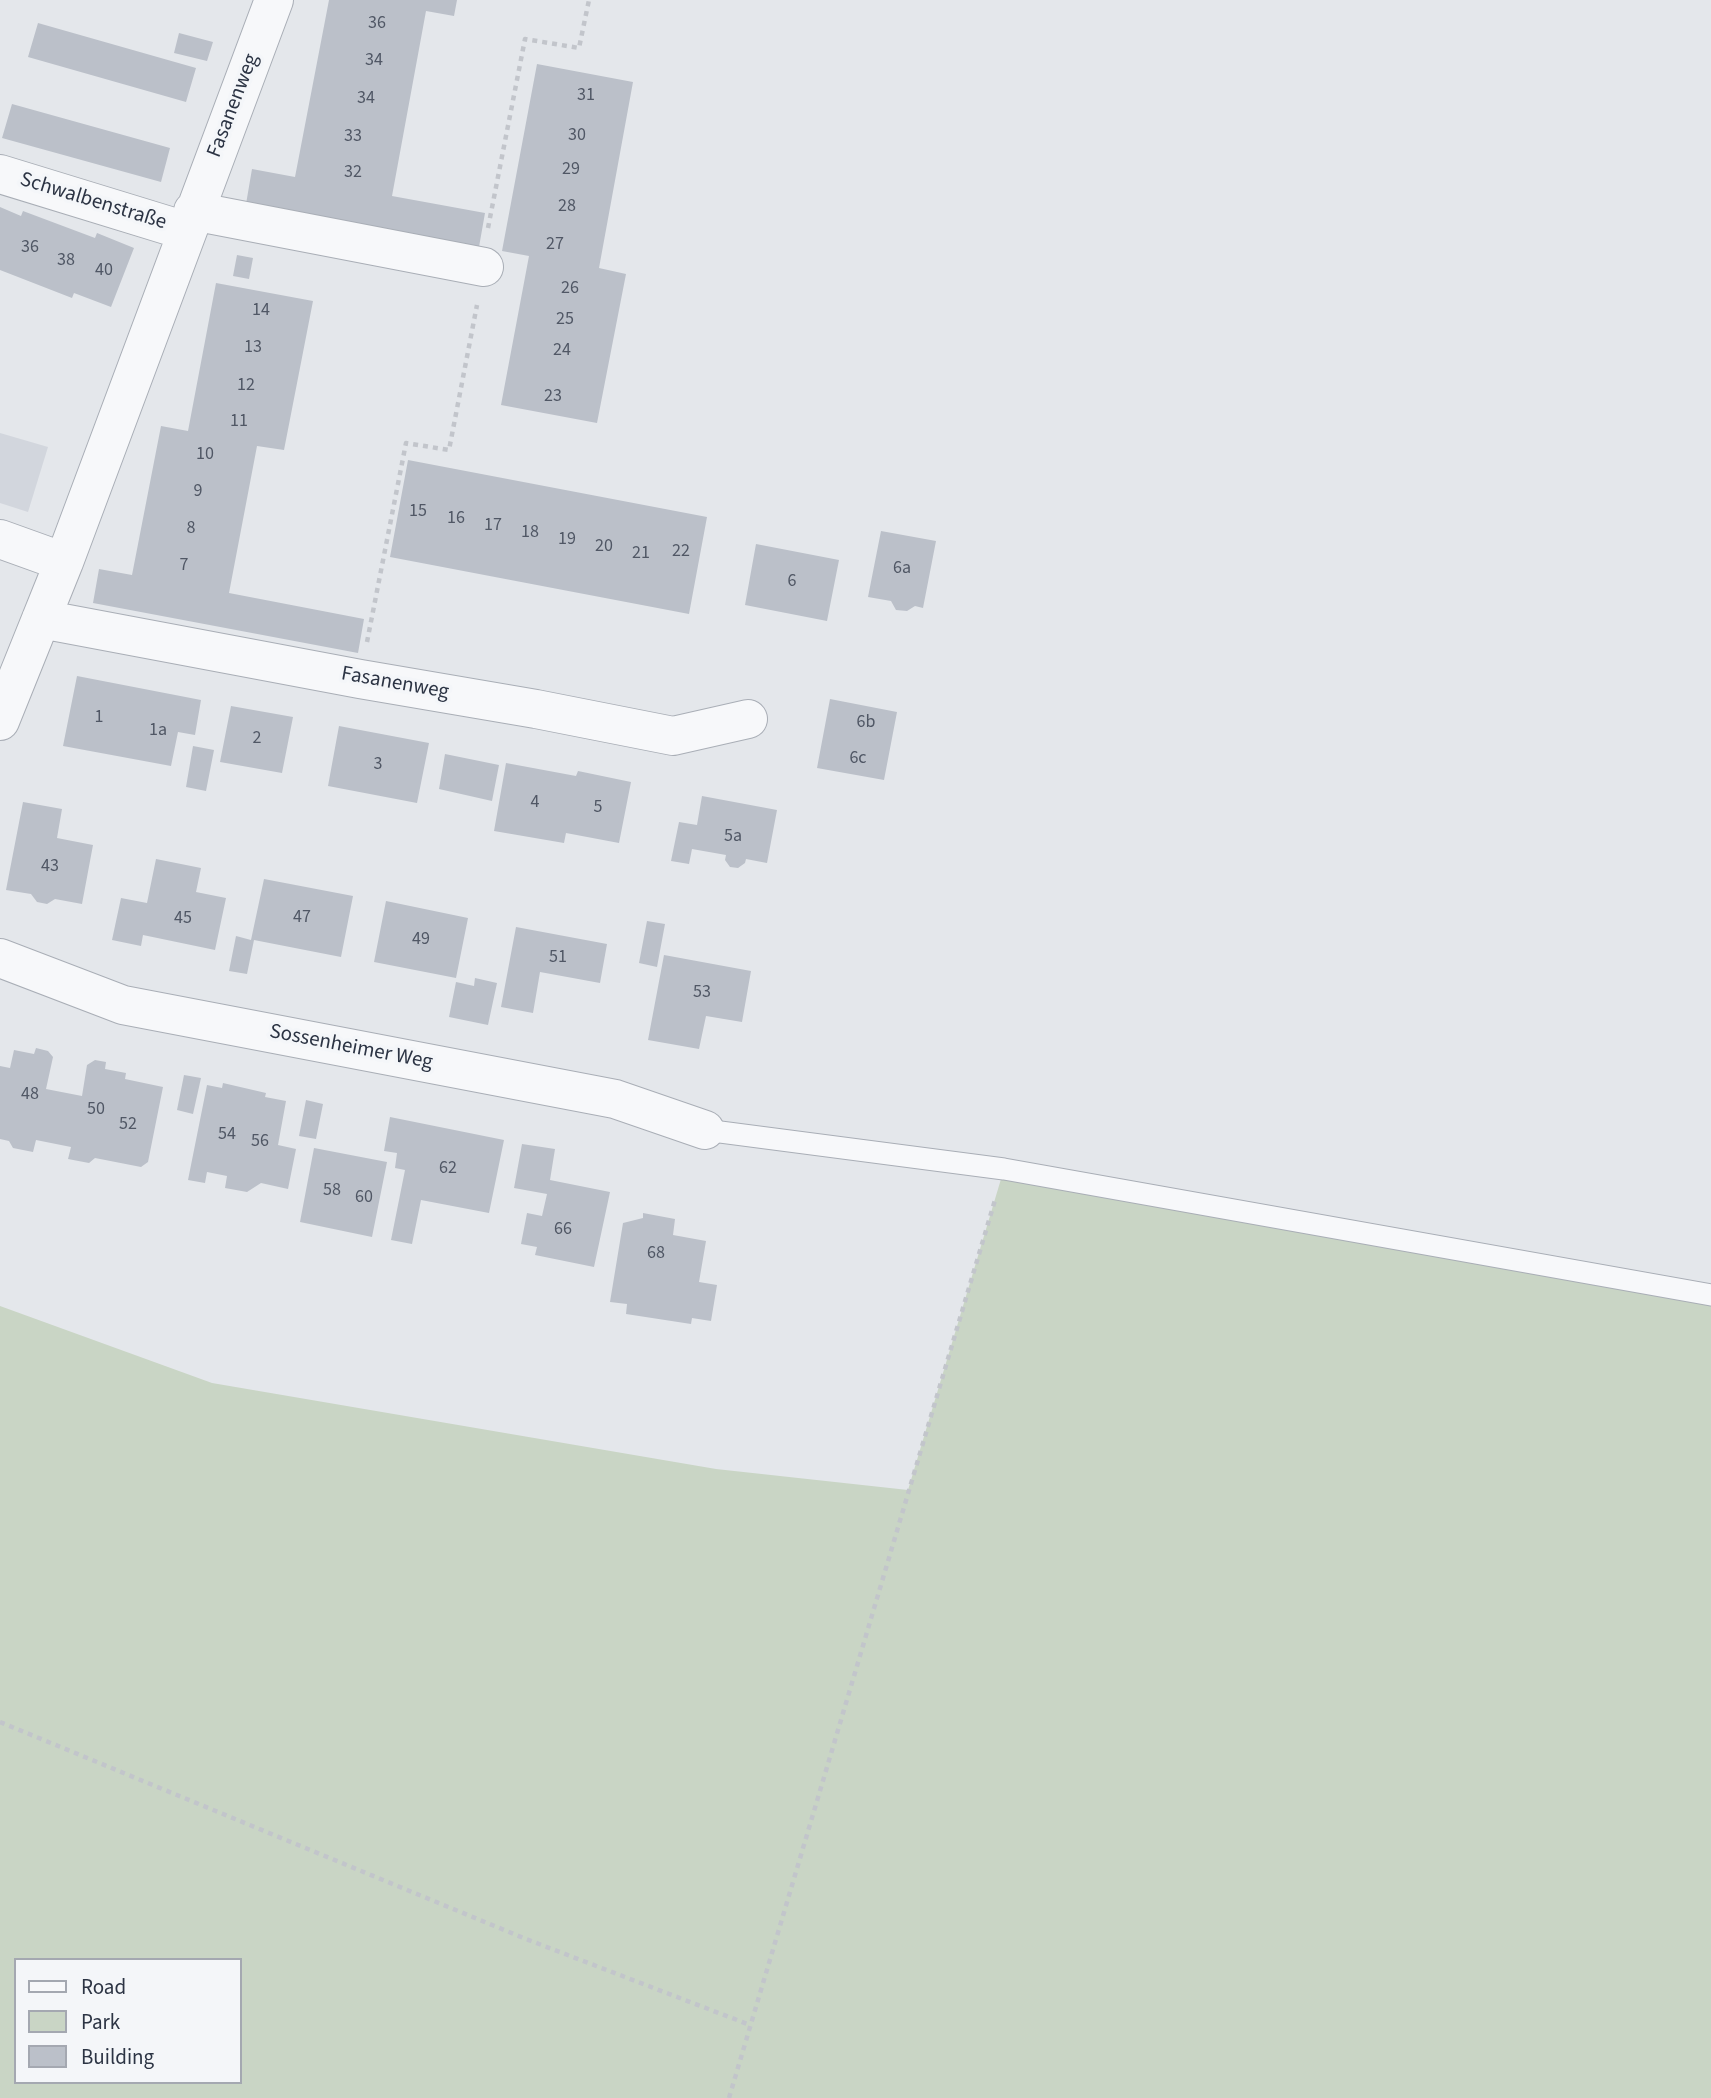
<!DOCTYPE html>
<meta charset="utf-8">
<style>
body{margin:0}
#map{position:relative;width:1711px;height:2098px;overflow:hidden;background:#e4e7eb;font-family:"Source Sans 3",sans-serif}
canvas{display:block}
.legend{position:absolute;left:14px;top:1958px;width:228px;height:126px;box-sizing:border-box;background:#f4f6f9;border:2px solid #a4a8b1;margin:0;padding:9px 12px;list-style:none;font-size:21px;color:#2c3444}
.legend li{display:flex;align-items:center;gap:14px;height:35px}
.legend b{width:35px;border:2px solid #a4a8b1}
</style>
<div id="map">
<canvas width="1711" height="2098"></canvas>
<ul class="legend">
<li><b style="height:9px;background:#f7f8fa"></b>Road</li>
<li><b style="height:19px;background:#c9d5c5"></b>Park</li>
<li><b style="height:19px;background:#bbc0c9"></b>Building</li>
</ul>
</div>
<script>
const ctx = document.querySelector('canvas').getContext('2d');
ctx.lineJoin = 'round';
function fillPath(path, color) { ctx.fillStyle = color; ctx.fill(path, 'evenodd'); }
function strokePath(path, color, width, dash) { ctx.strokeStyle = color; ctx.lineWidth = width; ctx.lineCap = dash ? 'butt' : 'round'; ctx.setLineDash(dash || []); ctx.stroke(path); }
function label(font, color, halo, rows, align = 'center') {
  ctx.font = font + ' "Source Sans 3",sans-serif'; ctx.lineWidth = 7; ctx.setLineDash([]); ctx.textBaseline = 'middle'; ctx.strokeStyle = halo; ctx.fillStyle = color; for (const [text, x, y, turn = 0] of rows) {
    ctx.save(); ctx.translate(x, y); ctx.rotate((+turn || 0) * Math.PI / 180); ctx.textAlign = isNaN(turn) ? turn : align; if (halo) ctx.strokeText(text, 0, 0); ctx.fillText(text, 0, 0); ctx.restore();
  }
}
const built = new Path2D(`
 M 0,433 L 48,447 L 28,512 L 0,503 Z`);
const green = new Path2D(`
 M 1004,1169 L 1711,1295 L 1711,2098 L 0,2098 L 0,1306 L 212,1383 L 716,1469 L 908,1490 ZM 16,1960 L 240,1960 L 240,2082 L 16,2082 Z`);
const building = new Path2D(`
 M 329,0 L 457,0 L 454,16 L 426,11 L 392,196 L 485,213 L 479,247 L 246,204 L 252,169 L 295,177 Z
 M 38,23 L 196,68 L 186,102 L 28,57 Z
 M 179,33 L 213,42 L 207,61 L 174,53 Z
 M 537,64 L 633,82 L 599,268 L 626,274 L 597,423 L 501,405 L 529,256 L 502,251 Z
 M 12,104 L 170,148 L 161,182 L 2,138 Z
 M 0,207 L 21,216 L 23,211 L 95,238 L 97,233 L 134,248 L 111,307 L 74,293 L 72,298 L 0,270 Z
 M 237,255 L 253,258 L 249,279 L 233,276 Z
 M 216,283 L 313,301 L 284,450 L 257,446 L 229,593 L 364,619 L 358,653 L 93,603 L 99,569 L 132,575 L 161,426 L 188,431 Z
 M 408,460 L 707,517 L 689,614 L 390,557 Z
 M 881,531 L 936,541 L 923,608 L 915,606 L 907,611 L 896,610 L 891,601 L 868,597 Z
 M 756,544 L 839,560 L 827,621 L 745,605 Z
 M 77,676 L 201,700 L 195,735 L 178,732 L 171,766 L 63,746 Z
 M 830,699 L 897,712 L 884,780 L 817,768 Z
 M 231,706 L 293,717 L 282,773 L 220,762 Z
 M 339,726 L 429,743 L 417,803 L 328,786 Z
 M 193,746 L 214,750 L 206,791 L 186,787 Z
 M 445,754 L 499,765 L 492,801 L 439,789 Z
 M 506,763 L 576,776 L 578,771 L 631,782 L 619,843 L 566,833 L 564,843 L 494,831 Z
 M 702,796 L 777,810 L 767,863 L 746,859 L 745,863 L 738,868 L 730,867 L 725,860 L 726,855 L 692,849 L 689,864 L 671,861 L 679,822 L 697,825 Z
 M 23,802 L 62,809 L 57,838 L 93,845 L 82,904 L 55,899 L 47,904 L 37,902 L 31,894 L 6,890 Z
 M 156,859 L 201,868 L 196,892 L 226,898 L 215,950 L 143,935 L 141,946 L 112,940 L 121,898 L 147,903 Z
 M 264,879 L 353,896 L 341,957 L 254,940 L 247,974 L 229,971 L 236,936 L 251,940 Z
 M 386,901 L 468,918 L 456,978 L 374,962 Z
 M 647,921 L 665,924 L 657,967 L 639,963 Z
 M 516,927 L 607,944 L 600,983 L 540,972 L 533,1013 L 501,1007 Z
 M 664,955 L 751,971 L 742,1022 L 706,1016 L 699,1049 L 648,1040 Z
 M 475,978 L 497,983 L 488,1025 L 449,1017 L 456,982 L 474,986 Z
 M 36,1048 L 48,1051 L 53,1057 L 46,1089 L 82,1096 L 87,1065 L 95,1060 L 106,1062 L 105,1069 L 126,1073 L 125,1079 L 163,1087 L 148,1162 L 141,1167 L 95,1158 L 89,1163 L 68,1159 L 71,1147 L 36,1140 L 33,1152 L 13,1148 L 9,1141 L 0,1139 L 0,1066 L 10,1068 L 14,1050 L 34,1054 Z
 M 184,1075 L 201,1078 L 193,1114 L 177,1110 Z
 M 223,1083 L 266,1093 L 265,1097 L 286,1101 L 278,1145 L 296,1149 L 288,1189 L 261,1183 L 247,1192 L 225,1188 L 227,1176 L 207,1172 L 205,1183 L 188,1180 L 207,1085 L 222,1088 Z
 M 306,1100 L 323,1104 L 316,1139 L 299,1136 Z
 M 390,1117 L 504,1140 L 489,1213 L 421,1200 L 412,1244 L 391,1240 L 405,1170 L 395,1168 L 397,1153 L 384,1151 Z
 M 522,1144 L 555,1149 L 550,1180 L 610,1192 L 594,1267 L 535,1255 L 537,1247 L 521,1244 L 527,1213 L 542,1216 L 547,1194 L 514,1188 Z
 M 314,1148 L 387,1162 L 372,1237 L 300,1222 Z
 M 643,1213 L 675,1219 L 673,1235 L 706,1241 L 699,1282 L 717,1285 L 711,1321 L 692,1318 L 691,1324 L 626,1314 L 627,1304 L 610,1302 L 623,1223 L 643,1218 Z`);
const path = new Path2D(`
 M 488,228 L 525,39 L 579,48 L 589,0
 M 367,642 L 406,443 L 449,450 L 477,305
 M 0,1722 L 526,1939 L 750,2025
 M 729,2098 L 995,1200`);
const lane = new Path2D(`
 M 705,1130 L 1004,1169 L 1711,1295`);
const street = new Path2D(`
 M 0,174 L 186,231
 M 193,211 L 484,267
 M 0,539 L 64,562
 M 41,619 L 360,679 L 536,709 L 673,736 L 748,719
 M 0,721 L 64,562 L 274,0
 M 0,958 L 123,1005 L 615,1099 L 705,1130`);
const numberNames = [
 ["36",377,24],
 ["34",374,61],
 ["31",586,96],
 ["34",366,99],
 ["30",577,136],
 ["33",353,137],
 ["29",571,170],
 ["32",353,173],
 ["28",567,207],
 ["27",555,245],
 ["36",30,248],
 ["38",66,261],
 ["40",104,271],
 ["26",570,289],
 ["14",261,311],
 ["25",565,320],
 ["13",253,348],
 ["24",562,351],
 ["12",246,386],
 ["23",553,397],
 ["11",239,422],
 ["10",205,455],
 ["9",198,492],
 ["15",418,512],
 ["16",456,519],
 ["17",493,526],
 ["8",191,529],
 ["18",530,533],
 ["19",567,540],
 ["20",604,547],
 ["22",681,552],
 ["21",641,554],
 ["7",184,566],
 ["6a",902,569],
 ["6",792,582],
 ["1",99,718],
 ["6b",866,723],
 ["1a",158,731],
 ["2",257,739],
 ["6c",858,759],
 ["3",378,765],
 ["4",535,803],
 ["5",598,808],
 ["5a",733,837],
 ["43",50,867],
 ["47",302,918],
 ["45",183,919],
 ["49",421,940],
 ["51",558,958],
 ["53",702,993],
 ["48",30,1095],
 ["50",96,1110],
 ["52",128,1125],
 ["54",227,1135],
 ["56",260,1142],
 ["62",448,1169],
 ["58",332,1191],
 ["60",364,1198],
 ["66",563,1230],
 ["68",656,1254]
];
const streetNames = [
 ["Fasanenweg",234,106,-69],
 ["Schwalbenstraße",93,202,17],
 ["Fasanenweg",395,684,10],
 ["Sossenheimer Weg",351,1048,11]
];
fillPath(built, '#d2d6dd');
fillPath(green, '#c9d5c5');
fillPath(building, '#bbc0c9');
strokePath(lane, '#a9aeb6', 23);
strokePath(street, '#a9aeb6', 40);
strokePath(path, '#c2c5cb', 4.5, [5, 5]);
strokePath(lane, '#f7f8fa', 21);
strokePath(street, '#f7f8fa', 38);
label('18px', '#505765', null, numberNames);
label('21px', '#2c3444', '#f4f6f9', streetNames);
</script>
